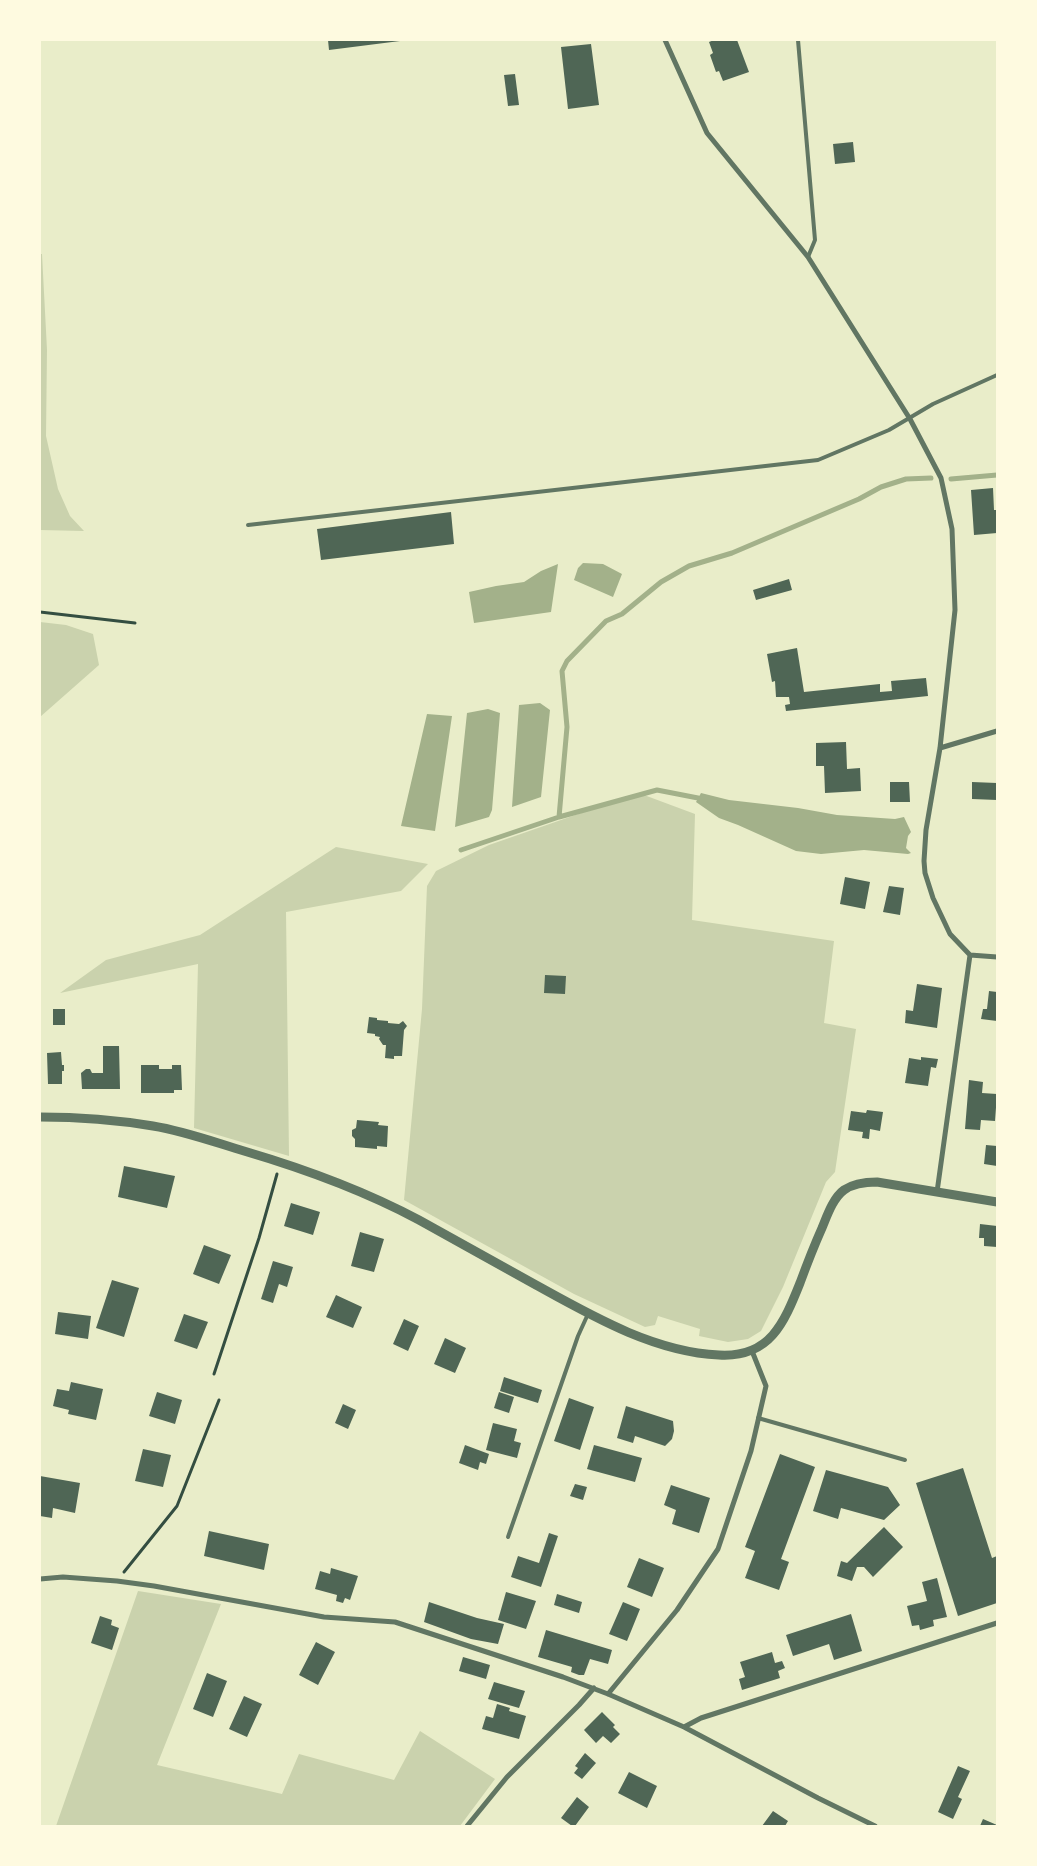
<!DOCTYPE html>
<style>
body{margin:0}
#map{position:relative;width:1037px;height:1866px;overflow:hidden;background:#e9edc9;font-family:Lato,sans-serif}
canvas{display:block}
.frame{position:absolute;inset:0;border:41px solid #fefae0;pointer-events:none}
</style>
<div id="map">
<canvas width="1037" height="1866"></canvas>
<div class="frame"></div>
</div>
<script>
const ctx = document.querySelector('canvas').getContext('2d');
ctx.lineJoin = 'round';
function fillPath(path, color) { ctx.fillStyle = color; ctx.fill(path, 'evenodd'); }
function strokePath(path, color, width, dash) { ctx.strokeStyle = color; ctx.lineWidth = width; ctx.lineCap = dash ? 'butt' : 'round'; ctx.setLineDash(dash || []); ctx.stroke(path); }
const green = new Path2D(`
 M 40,254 L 42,254 L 47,350 L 46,436 L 58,489 L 70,516 L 84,531 L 40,530 Z
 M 40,622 L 66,625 L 93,634 L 99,665 L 40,717 Z
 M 644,795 L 695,814 L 692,920 L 834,941 L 824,1023 L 856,1029 L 835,1172 L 826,1182 L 783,1287 L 761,1331 L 748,1339 L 728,1342 L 699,1336 L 700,1329 L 658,1316 L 655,1325 L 645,1327 L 574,1294 L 404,1200 L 422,1009 L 427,886 L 436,871 L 489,845 L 584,812 Z
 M 336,847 L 428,864 L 401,891 L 286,912 L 289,1156 L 194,1128 L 198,964 L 60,993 L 106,960 L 200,935 Z
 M 138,1591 L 221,1604 L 157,1765 L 282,1794 L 299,1754 L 394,1780 L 420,1731 L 495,1779 L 460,1826 L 56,1826 Z`);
const water = new Path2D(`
 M 583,563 L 603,564 L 622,574 L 613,597 L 574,580 L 578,568 Z
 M 558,564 L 551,612 L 474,623 L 469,592 L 496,586 L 524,582 L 541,571 Z
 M 540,703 L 550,710 L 541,797 L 512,807 L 519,705 Z
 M 488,709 L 500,713 L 492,810 L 489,817 L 455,827 L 467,713 Z
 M 427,714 L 452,716 L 435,831 L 401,826 Z
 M 701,793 L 729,800 L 798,808 L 837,815 L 895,819 L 904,817 L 911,832 L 908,836 L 906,848 L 911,853 L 908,854 L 864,850 L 821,854 L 796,851 L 738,825 L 719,818 L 696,802 Z`);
const stream = new Path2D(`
 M 951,479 L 997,475
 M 559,817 L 567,727 L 562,671 L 567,661 L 606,621 L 622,614 L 661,582 L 689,566 L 732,553 L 859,499 L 881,487 L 906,479 L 931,478
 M 461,850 L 559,817 L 657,790 L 698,798`);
const building = new Path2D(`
 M 328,40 L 400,40 L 400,41 L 329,50 Z
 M 714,40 L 737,40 L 749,72 L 723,81 L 719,71 L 716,72 L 710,55 L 713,53 L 709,42 Z
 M 591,44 L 599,105 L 568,109 L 561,47 Z
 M 515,74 L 519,105 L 508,106 L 504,75 Z
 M 853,142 L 855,162 L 835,164 L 833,144 Z
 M 993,488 L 994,510 L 997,510 L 997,533 L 974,535 L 971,490 Z
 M 451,512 L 454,544 L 321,560 L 317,529 Z
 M 789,579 L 792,590 L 756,600 L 753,590 Z
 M 797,648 L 804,692 L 880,684 L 880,692 L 892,691 L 891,681 L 926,678 L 928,696 L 786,711 L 785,705 L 790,704 L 789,697 L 776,697 L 775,681 L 772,682 L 767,654 Z
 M 846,742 L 847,769 L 860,768 L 861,791 L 825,793 L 824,766 L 816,766 L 816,743 Z
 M 890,782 L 909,782 L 910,802 L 890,802 Z
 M 972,782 L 997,783 L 997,800 L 972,799 Z
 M 845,877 L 870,882 L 865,909 L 840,904 Z
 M 889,886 L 904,888 L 900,915 L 883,912 Z
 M 545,975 L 566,976 L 565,994 L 544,993 Z
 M 917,984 L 942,988 L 937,1028 L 905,1023 L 906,1010 L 913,1011 Z
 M 989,991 L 997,992 L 997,1021 L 981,1019 L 983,1009 L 987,1009 Z
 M 53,1009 L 65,1009 L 65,1025 L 53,1025 Z
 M 369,1017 L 377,1018 L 377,1020 L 388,1021 L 388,1023 L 399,1024 L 403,1021 L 407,1026 L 404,1030 L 402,1056 L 394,1056 L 394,1059 L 385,1058 L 386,1045 L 383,1045 L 379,1039 L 380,1037 L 375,1036 L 375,1034 L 367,1033 Z
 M 103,1046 L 119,1046 L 120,1089 L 82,1089 L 81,1073 L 86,1069 L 90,1069 L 92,1073 L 103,1073 Z
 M 61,1052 L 62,1065 L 64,1065 L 64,1071 L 62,1071 L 62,1084 L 48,1084 L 47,1053 Z
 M 921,1057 L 938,1059 L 936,1068 L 931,1067 L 928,1086 L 905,1083 L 909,1058 L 921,1060 Z
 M 141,1065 L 159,1065 L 159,1069 L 172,1069 L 172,1065 L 181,1065 L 182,1090 L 174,1090 L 174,1093 L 141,1093 Z
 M 969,1080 L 983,1082 L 982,1093 L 997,1094 L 995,1121 L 981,1120 L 980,1130 L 965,1129 Z
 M 867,1110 L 883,1112 L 880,1131 L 870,1129 L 869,1139 L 862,1138 L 863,1132 L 848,1130 L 851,1111 L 866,1113 Z
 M 357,1120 L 379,1122 L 378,1125 L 388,1126 L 387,1147 L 377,1146 L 377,1149 L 355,1147 L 355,1139 L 352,1136 L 352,1130 L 356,1128 Z
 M 986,1145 L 997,1146 L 997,1166 L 984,1164 Z
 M 124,1166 L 175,1176 L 167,1208 L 118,1197 Z
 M 291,1203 L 320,1212 L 313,1235 L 284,1226 Z
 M 980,1224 L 997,1226 L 997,1247 L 984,1246 L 984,1238 L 979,1238 Z
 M 360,1232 L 384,1239 L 374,1272 L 351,1266 Z
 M 204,1245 L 231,1255 L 219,1284 L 193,1274 Z
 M 273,1261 L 293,1267 L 287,1287 L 279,1284 L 273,1303 L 261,1299 Z
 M 112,1280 L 139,1288 L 124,1337 L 96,1328 Z
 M 336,1295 L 362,1307 L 353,1328 L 326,1317 Z
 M 58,1312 L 91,1316 L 88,1339 L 55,1334 Z
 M 184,1314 L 208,1322 L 197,1349 L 174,1341 Z
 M 404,1319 L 419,1326 L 408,1351 L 393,1344 Z
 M 445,1338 L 466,1348 L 455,1373 L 434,1364 Z
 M 504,1377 L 542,1390 L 538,1403 L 500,1391 Z
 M 71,1382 L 103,1389 L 96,1420 L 68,1414 L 69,1410 L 53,1406 L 57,1389 L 69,1391 Z
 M 157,1392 L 182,1400 L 175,1424 L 149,1416 Z
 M 499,1392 L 514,1397 L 509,1413 L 494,1408 Z
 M 569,1398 L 594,1407 L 580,1450 L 554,1441 Z
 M 343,1404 L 356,1410 L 348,1429 L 335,1423 Z
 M 626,1406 L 673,1421 L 674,1431 L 672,1439 L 665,1446 L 635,1436 L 633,1443 L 617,1438 Z
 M 493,1423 L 517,1429 L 514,1441 L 521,1443 L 517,1458 L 486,1450 Z
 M 465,1445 L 489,1454 L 486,1464 L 480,1462 L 478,1470 L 459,1463 Z
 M 594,1445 L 642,1458 L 635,1482 L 587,1469 Z
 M 143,1449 L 171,1455 L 163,1487 L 135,1481 Z
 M 780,1454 L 815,1467 L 781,1559 L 789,1562 L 779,1590 L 745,1578 L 755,1551 L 745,1547 Z
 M 963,1468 L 992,1558 L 997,1556 L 997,1603 L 958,1616 L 916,1483 Z
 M 826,1470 L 888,1487 L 900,1505 L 884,1520 L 841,1508 L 838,1519 L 813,1511 Z
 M 40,1476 L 80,1483 L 75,1513 L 53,1508 L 52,1518 L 40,1516 Z
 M 575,1484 L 587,1487 L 583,1500 L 570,1496 Z
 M 671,1485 L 710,1498 L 699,1533 L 672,1524 L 676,1510 L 664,1505 Z
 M 884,1527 L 903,1547 L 873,1577 L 864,1567 L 857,1567 L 852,1581 L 837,1576 L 841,1561 L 847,1563 Z
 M 209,1531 L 269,1544 L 264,1570 L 204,1556 Z
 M 549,1533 L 558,1536 L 541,1587 L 511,1577 L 518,1556 L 539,1563 Z
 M 639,1558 L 664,1568 L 652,1597 L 627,1587 Z
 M 331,1568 L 358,1576 L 350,1600 L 345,1598 L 343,1603 L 336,1601 L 337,1595 L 315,1589 L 320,1571 L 330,1574 Z
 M 937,1578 L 947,1617 L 933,1620 L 934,1626 L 920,1630 L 919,1625 L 912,1626 L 907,1606 L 927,1601 L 922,1582 Z
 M 506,1592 L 536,1601 L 526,1629 L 498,1620 Z
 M 557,1594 L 582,1602 L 579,1613 L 554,1605 Z
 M 429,1602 L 477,1618 L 504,1624 L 498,1644 L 471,1639 L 424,1622 Z
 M 623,1602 L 640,1609 L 627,1641 L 609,1634 Z
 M 851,1614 L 862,1651 L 834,1660 L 829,1644 L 793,1656 L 786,1635 Z
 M 100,1616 L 112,1620 L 111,1625 L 119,1628 L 112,1650 L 91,1643 Z
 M 546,1630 L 612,1650 L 608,1664 L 590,1659 L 584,1675 L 579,1675 L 571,1672 L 572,1667 L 538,1657 Z
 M 316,1642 L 335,1652 L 318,1685 L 299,1675 Z
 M 772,1652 L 775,1663 L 782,1661 L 785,1668 L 778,1671 L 780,1678 L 742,1690 L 739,1679 L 745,1677 L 740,1662 Z
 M 463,1657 L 490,1665 L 486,1679 L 459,1671 Z
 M 207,1673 L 227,1681 L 213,1717 L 193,1709 Z
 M 494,1682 L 525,1691 L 519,1708 L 488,1699 Z
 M 244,1696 L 262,1704 L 247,1737 L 229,1729 Z
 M 497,1704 L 510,1708 L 509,1711 L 526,1716 L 519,1739 L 482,1729 L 486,1716 L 493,1718 Z
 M 602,1712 L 615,1725 L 613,1727 L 620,1734 L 611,1743 L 603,1736 L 596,1743 L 584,1730 Z
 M 585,1753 L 596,1763 L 582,1779 L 574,1773 L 578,1768 L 575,1766 Z
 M 958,1766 L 970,1771 L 958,1797 L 962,1799 L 953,1819 L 938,1812 Z
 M 629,1772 L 657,1786 L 647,1808 L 618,1793 Z
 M 577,1797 L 589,1807 L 575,1826 L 572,1826 L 561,1818 Z
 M 773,1811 L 788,1821 L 785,1826 L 762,1826 Z
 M 983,1819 L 997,1825 L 997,1826 L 980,1826 Z`);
const path = new Path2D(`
 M 40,612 L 135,623
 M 214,1374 L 259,1238 L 277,1174
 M 124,1572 L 177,1506 L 219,1400`);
const service = new Path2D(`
 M 798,40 L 815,240 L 808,257
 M 248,525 L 818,460 L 889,430 L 933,404 L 997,375
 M 758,1418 L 905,1460
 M 508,1537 L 578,1336 L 588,1314`);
const minor = new Path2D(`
 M 665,40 L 707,133 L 808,257 L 910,419 L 941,478 L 952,529 L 955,610 L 940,748 L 926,830 L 924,861 L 925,873 L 933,898 L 950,934 L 970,955
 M 940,748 L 997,731
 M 937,1192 L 970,955 L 997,957
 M 40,1579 L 63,1577 L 117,1581 L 154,1586 L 324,1617 L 395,1622 L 563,1677 L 608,1694 L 684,1727 L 818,1798 L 875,1826
 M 608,1694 L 677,1610 L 718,1549 L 751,1451 L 766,1386 L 752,1351
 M 684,1727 L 701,1718 L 997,1623
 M 467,1826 L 507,1777 L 579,1705 L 594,1688`);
const tertiary = new Path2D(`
 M 40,1117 C 77,1117 117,1120 153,1126 C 184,1131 214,1142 244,1151 C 305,1169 363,1190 419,1220 C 458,1242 497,1263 536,1285 C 592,1316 654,1352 719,1355 C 770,1358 784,1323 800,1283 C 807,1264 814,1246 822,1228 C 827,1216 833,1198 844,1190 C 854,1183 866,1182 877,1182 L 997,1202`);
fillPath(green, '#cad2ad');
fillPath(water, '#a3b18a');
strokePath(stream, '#a3b18a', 5);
fillPath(building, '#4f6655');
strokePath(path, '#344e41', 3);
strokePath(service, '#617663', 4);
strokePath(minor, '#617663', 5);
strokePath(tertiary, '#617663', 9);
</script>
